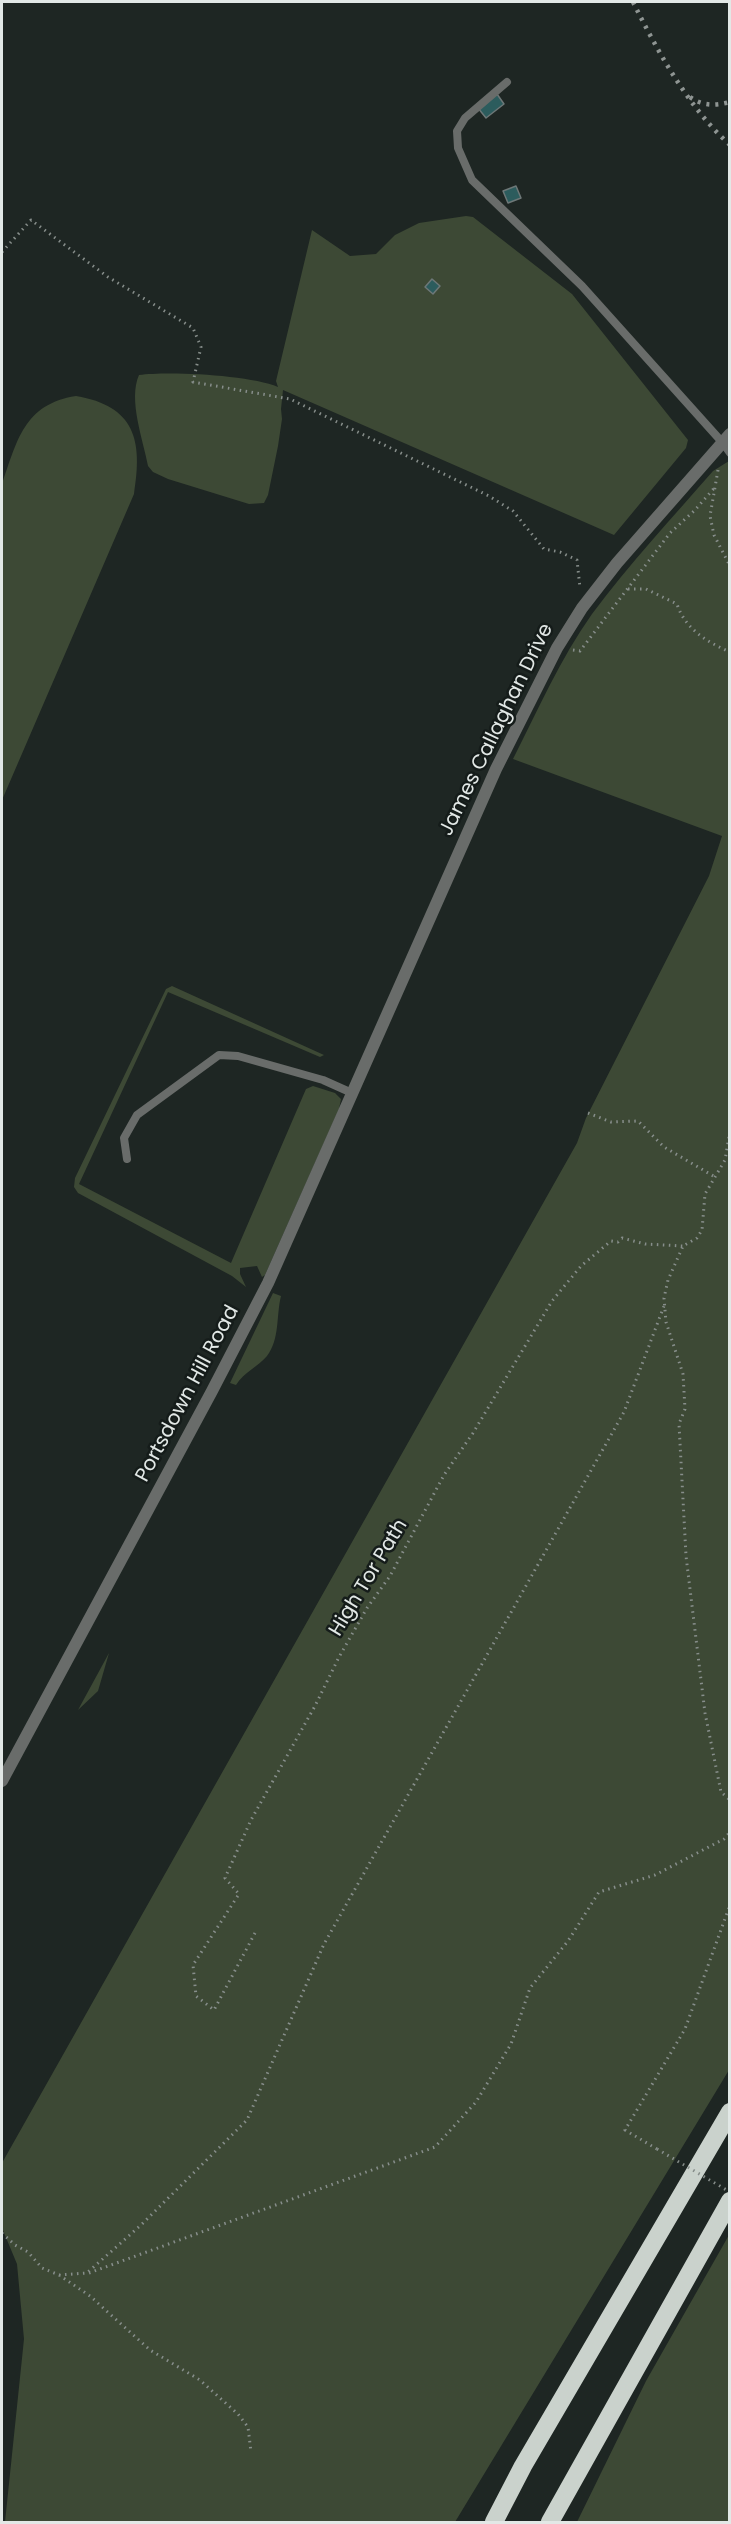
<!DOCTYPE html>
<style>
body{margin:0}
#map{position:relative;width:731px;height:2524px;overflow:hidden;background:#1e2623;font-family:Poppins,sans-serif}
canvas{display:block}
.frame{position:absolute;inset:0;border:3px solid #e2e8e6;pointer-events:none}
</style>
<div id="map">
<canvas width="731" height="2524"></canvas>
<div class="frame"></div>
</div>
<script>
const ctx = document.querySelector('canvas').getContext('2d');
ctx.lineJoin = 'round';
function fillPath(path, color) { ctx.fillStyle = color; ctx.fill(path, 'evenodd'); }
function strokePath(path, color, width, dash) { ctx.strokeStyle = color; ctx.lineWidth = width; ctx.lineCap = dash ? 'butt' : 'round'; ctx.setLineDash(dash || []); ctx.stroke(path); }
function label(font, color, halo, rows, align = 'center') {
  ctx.font = font + ' Poppins,sans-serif'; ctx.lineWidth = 5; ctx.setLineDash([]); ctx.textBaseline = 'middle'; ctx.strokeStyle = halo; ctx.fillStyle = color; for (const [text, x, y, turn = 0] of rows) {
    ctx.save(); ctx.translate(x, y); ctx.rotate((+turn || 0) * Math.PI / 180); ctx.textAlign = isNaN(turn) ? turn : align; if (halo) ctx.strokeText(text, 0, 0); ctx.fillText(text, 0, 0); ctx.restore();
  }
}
const green = new Path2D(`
 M 466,216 L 473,217 L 572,294 L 688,440 L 686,448 L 614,535 L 283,390 L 281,409 L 282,419 L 278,446 L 268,495 L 264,503 L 249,504 L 168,479 L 153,472 L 148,466 C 143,439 128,400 139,375 C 170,371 250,375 278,387 L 276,381 L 312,230 L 350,256 L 376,254 L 395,235 L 419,223 Z
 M 76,396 C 135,406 143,440 134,494 L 2,800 L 2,484 C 17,441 24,404 76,396 Z
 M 729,461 L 729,2070 L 455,2522 L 5,2522 L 24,2339 L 17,2264 L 2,2228 L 2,2163 L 577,1143 L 586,1118 L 709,876 L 722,836 L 513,759 C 538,710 560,659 592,614 C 629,564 672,518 713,471 Z
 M 172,986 L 324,1055 L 320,1057 L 168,992 L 79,1184 L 231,1263 L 306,1089 L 313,1086 L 335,1093 L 341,1099 L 339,1109 L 265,1275 L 262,1277 L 257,1266 L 240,1268 L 240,1274 L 246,1287 L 232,1276 L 78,1193 L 74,1187 L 75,1178 L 166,989 Z
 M 273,1293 L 281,1296 C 276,1316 280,1339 267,1356 C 258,1367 244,1372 236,1385 L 230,1383 Z
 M 109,1653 L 98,1691 L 78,1710 Z
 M 729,2235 L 729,2522 L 577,2522 L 646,2381 Z`);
const building = new Path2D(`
 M 497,94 L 504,104 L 486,118 L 478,108 Z
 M 516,186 L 521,198 L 508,203 L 503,191 Z
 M 432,279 L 440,286 L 433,294 L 425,287 Z`);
const path = new Path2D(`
 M 2,252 L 31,220 L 108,277 L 193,328 L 201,347 L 193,382 L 290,399 L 489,496 L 513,511 L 544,549 L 560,552 L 577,560 L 580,588
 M 718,470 L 710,516 L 714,535 L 730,566
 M 628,589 L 646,589 L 677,604 C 685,629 707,642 730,652
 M 573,650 L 580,651 L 670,533 L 695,510 L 716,486
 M 588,1113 L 611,1122 L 638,1121 L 664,1147 L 715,1177
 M 730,1131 L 725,1160 L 705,1194 L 702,1230 L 697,1238 L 683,1246 L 668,1280 L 664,1298 L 666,1322 L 683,1374 L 685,1409 L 679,1424 L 686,1556 L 705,1713 L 721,1792 L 730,1800
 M 255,1933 L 214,2010 L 196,1996 L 193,1965 L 239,1894 L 225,1878 L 251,1820 L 315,1706 L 339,1657 L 367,1608 L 390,1576 L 444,1475 L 473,1433 L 552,1301 L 581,1266 L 611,1241 L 618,1242 L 622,1238 L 645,1244 L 683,1246
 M 657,2149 L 625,2130 L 685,2029 L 730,1905
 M 2,2233 L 15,2245 L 28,2252 L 42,2268 L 59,2275 L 90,2296 L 150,2350 L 200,2380 L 238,2414 L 248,2427 L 251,2452
 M 89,2273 L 435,2147 L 476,2102 L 511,2044 L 530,1988 L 568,1941 L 599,1892 L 655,1875 L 724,1839 L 730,1832
 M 59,2275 L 87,2273 L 142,2224 L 247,2120 L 324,1944 L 624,1412 L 664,1306`);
const service = new Path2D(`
 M 507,82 L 465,118 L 457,131 L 458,148 L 472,180 L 582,286 L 722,442 L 730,453
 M 127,1159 L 124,1138 L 137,1115 L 219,1055 L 238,1056 L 323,1080 L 352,1093`);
const tertiary = new Path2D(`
 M 2,1781 L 212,1391 L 268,1283 L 496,769 L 557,648 L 582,608 L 617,563 L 730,434`);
const motorway = new Path2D(`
 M 494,2522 L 523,2466 L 730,2112
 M 550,2522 L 730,2201`);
const rail = new Path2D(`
 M 633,2 C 658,52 688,107 730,145
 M 690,97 C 702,106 715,106 730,102`);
const pathBridge = new Path2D(`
 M 657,2149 L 730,2192`);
const streetNames = [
 ["James Callaghan Drive",497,730,-64],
 ["Portsdown Hill Road",188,1394,-62],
 ["High Tor Path",369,1578,-59]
];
fillPath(green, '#3d4935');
fillPath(building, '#2c5c5d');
strokePath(building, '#6d7777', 1.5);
strokePath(path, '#878e8b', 3, [1.5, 4.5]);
strokePath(service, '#696c6a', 8);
strokePath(tertiary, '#696c6a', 12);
strokePath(motorway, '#cad2cc', 18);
strokePath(rail, '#8f9593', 4.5, [3, 6]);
strokePath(pathBridge, '#878e8b', 3, [1.5, 4.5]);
label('20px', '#e2e8e6', '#151c1a', streetNames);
</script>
